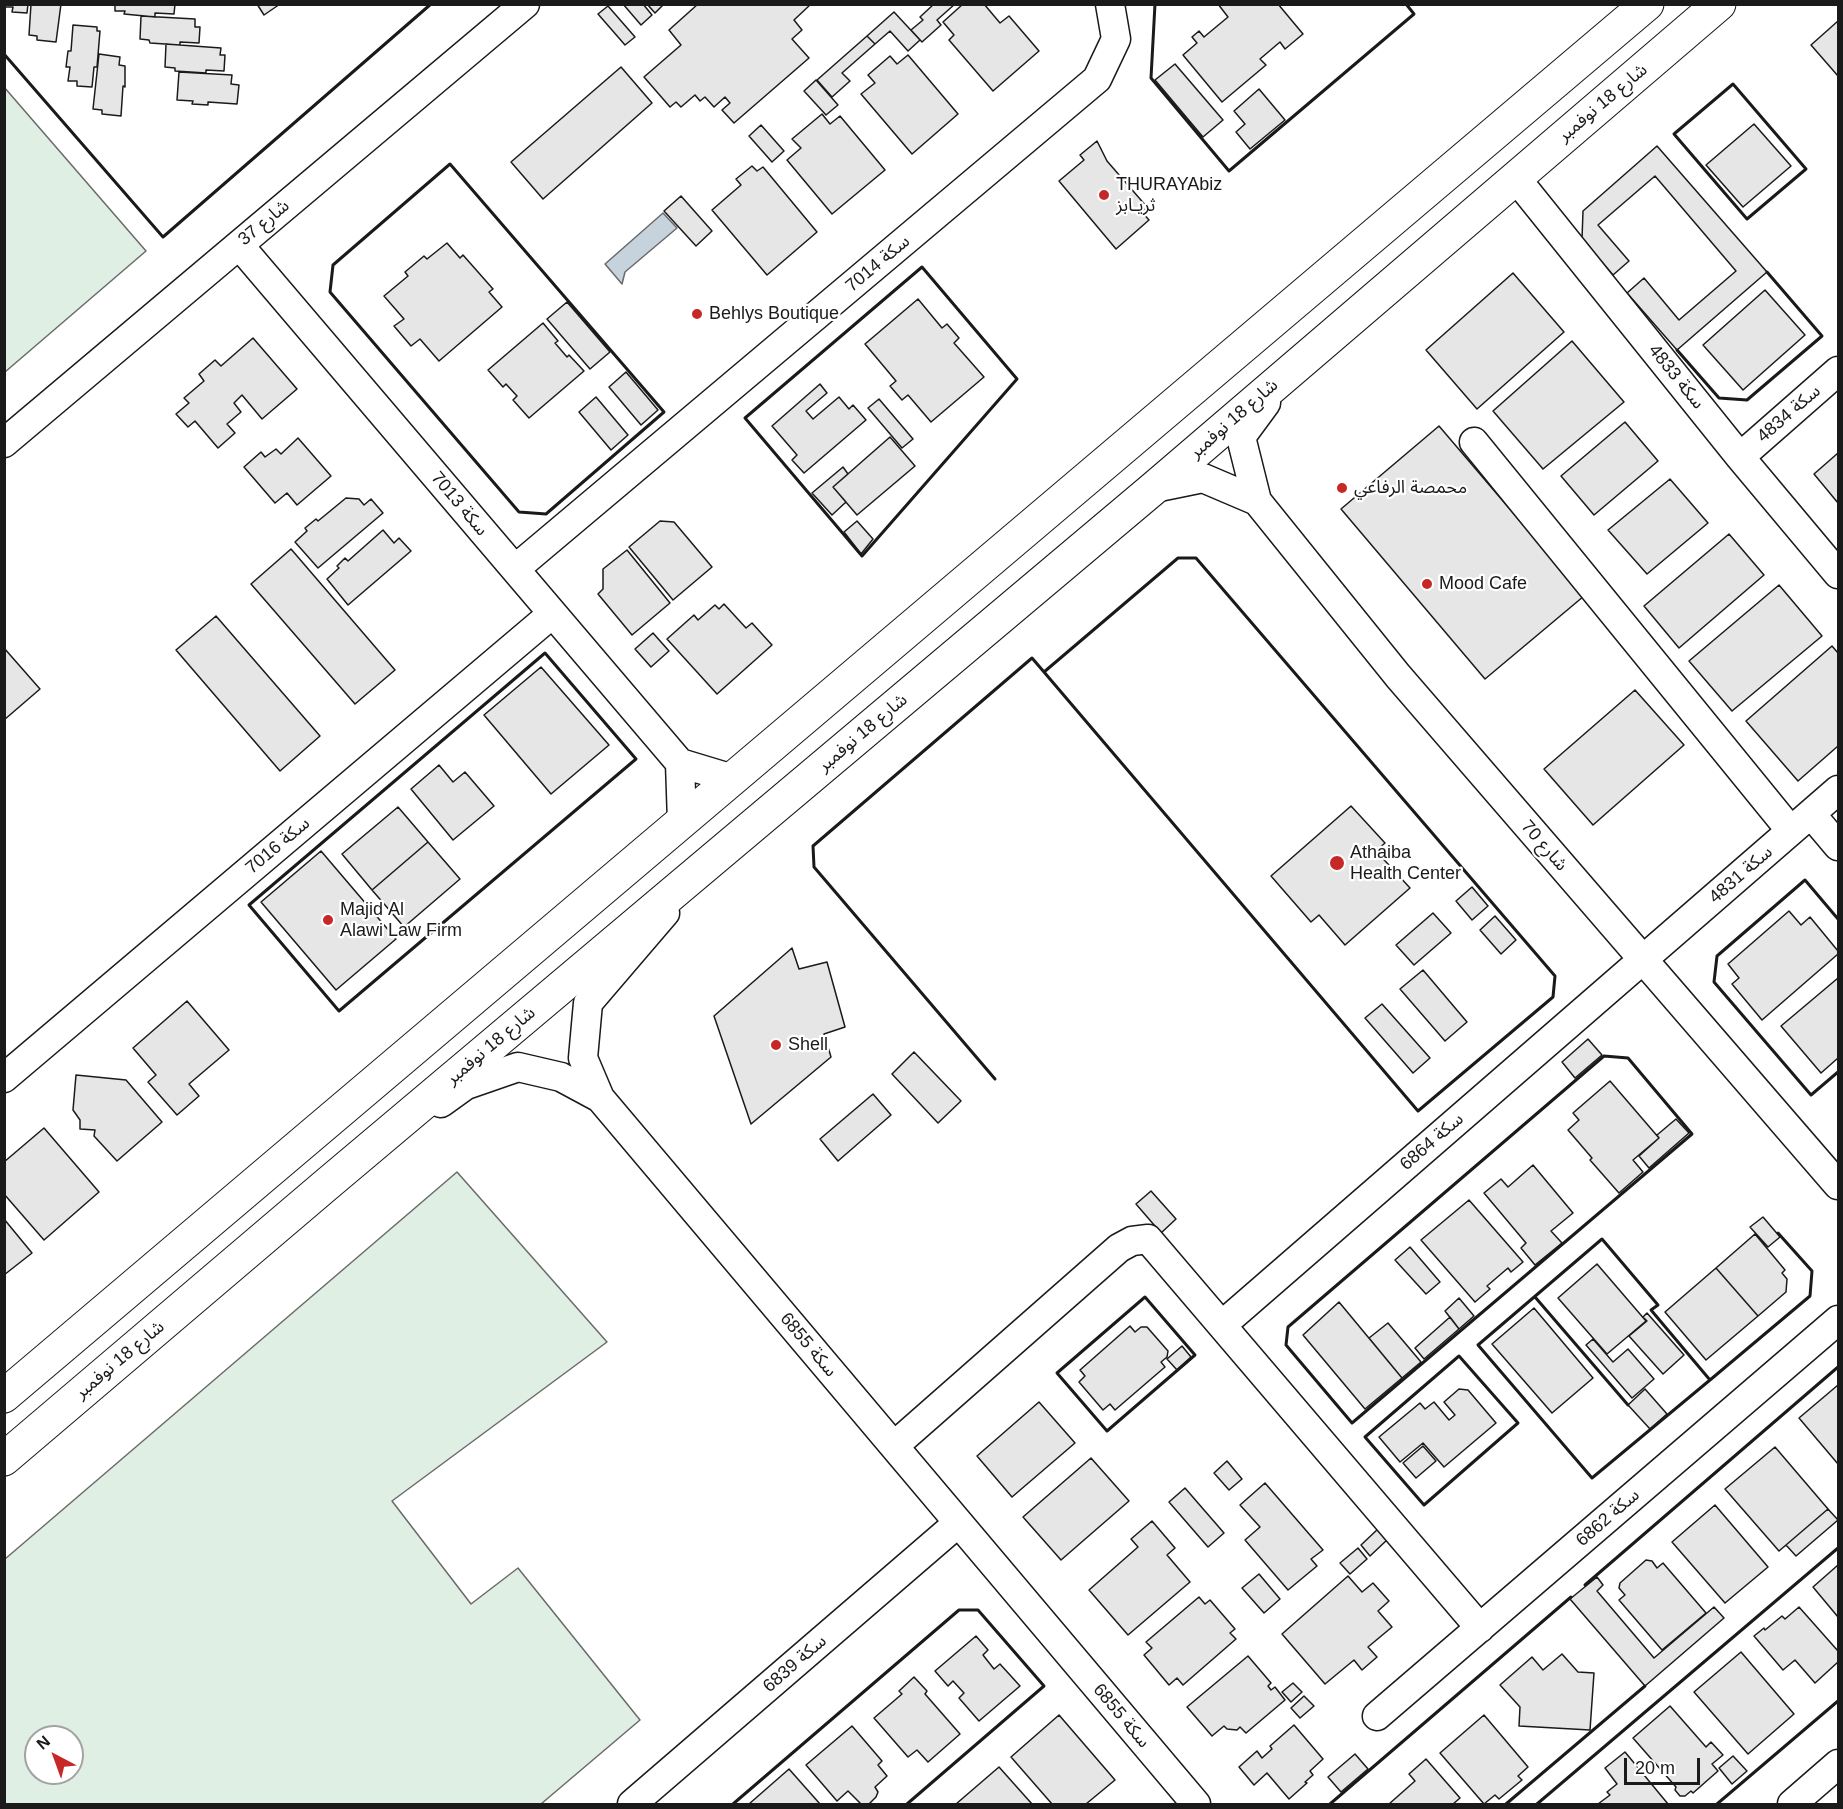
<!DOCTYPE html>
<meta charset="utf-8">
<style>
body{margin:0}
#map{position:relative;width:1843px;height:1809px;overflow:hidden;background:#fff;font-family:Arial,sans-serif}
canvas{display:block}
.frame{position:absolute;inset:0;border:6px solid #1a1a1a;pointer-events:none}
.north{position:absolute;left:24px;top:1725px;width:60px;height:60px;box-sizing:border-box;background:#fff;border:2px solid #a3a3a3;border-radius:50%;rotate:319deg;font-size:16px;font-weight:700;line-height:24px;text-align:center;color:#1a1a1a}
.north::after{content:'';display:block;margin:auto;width:21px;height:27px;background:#c62828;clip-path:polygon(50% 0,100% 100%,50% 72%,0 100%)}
.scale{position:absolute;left:1624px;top:1758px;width:76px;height:27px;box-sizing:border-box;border:3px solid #1a1a1a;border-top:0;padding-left:8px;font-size:18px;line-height:21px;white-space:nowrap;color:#1a1a1a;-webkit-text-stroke:4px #fff;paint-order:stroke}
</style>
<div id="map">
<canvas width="1843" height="1809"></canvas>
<div class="frame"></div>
<div class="north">N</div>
<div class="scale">20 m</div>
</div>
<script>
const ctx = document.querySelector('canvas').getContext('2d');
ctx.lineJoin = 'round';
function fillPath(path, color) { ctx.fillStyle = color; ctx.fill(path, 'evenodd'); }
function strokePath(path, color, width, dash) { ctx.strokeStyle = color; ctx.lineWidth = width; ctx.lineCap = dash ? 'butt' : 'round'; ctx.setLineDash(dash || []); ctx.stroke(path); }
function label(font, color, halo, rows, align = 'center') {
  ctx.font = font + ' Arial,"Noto Sans Arabic",sans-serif'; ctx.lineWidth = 4.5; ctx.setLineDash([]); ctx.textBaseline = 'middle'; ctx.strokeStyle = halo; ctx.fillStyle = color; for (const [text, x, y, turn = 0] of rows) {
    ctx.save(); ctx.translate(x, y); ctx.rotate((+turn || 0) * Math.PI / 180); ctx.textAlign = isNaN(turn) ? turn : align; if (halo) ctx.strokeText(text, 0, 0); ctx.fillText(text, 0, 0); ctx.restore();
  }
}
const green = new Path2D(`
 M 4,87 L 146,251 L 5,372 L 4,372 Z
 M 457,1172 L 607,1342 L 392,1501 L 471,1604 L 518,1568 L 640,1720 L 541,1804 L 5,1804 L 5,1559 ZM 36,1737 L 72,1737 L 72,1773 L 36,1773 Z`);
const water = new Path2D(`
 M 663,213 L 677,228 L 625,272 L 622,284 L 605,264 Z`);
const building = new Path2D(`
 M 4,4 L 28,4 L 27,13 L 12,12 L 13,7 L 4,7 Z
 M 31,4 L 61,4 L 56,42 L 37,40 L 37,36 L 29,35 Z
 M 115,4 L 175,4 L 174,14 L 155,13 L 155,17 L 124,14 L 125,11 L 115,11 Z
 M 257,4 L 280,4 L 264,15 Z
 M 623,4 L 643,4 L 652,15 L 641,25 Z
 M 647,4 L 664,4 L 655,13 Z
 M 698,4 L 811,4 L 794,20 L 802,30 L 792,39 L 809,58 L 734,123 L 722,110 L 730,103 L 725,97 L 714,107 L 705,97 L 700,101 L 695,95 L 681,107 L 676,102 L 670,107 L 644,77 L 681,45 L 669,30 Z
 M 934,4 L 955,4 L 937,20 L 941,25 L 922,42 L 911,30 L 923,20 L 920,17 Z
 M 963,4 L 984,4 L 1000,23 L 1009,16 L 1039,51 L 993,91 L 949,40 L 954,35 L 943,22 Z
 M 1218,4 L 1278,4 L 1303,34 L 1285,49 L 1280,42 L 1260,59 L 1266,65 L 1222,102 L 1183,55 L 1197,43 L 1192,37 L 1199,31 L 1204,37 L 1228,17 Z
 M 608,6 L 635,37 L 625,45 L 598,14 Z
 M 894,12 L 920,40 L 908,51 L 890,31 L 875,44 L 867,36 Z
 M 141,16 L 195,19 L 195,27 L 200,27 L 199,43 L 180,42 L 180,45 L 150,43 L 149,40 L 140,39 Z
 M 1838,21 L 1838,76 L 1811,45 Z
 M 73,25 L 97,27 L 97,31 L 100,31 L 97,67 L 94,67 L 92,87 L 77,86 L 77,81 L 68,81 L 70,67 L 66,67 L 68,51 L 71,51 Z
 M 867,36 L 875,44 L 842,73 L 850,81 L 832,97 L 817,80 Z
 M 166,44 L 221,48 L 220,55 L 225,55 L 224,71 L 206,70 L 206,73 L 175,71 L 175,68 L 165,67 Z
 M 99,54 L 120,57 L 119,65 L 125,66 L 125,87 L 123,86 L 121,116 L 102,114 L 102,110 L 93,109 Z
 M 908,55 L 958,114 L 912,154 L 861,94 L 875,83 L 868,75 L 890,56 L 897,64 Z
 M 1175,64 L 1223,120 L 1203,137 L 1155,80 Z
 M 621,67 L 652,103 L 543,199 L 511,162 Z
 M 179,72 L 232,75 L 231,84 L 239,85 L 237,104 L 208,102 L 208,105 L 192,104 L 193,101 L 177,100 Z
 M 816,80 L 838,105 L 826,115 L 804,91 Z
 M 1259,89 L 1285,120 L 1250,149 L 1236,132 L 1245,124 L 1234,111 Z
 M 822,114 L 830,124 L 840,116 L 885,170 L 832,214 L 787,160 L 801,148 L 792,139 Z
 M 1754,124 L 1791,166 L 1743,207 L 1706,165 Z
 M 761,125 L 784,151 L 772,162 L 749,136 Z
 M 1097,141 L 1107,161 L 1147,207 L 1142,212 L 1149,220 L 1116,249 L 1059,181 L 1084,160 L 1080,155 Z
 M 1657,146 L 1767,272 L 1677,350 L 1627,293 L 1644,278 L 1679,320 L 1736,271 L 1655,176 L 1598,225 L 1629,261 L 1613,275 L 1582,239 L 1583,211 Z
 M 752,166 L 757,171 L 763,167 L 817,232 L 767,275 L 712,210 L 741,185 L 736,179 Z
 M 681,196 L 712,231 L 696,246 L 664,211 Z
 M 447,243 L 460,258 L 463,255 L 493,289 L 489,292 L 502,307 L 439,361 L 420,339 L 411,346 L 394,326 L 404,319 L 384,296 L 408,276 L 405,272 L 424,256 L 427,259 Z
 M 1513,273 L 1564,332 L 1477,409 L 1426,350 Z
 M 1765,290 L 1805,335 L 1743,390 L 1703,345 Z
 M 918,299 L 942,328 L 947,324 L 959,338 L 954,343 L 984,377 L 931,422 L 908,395 L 902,400 L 890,386 L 896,381 L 865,344 Z
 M 567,302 L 610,352 L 590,369 L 547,319 Z
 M 543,323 L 558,341 L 555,343 L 567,357 L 569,355 L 584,371 L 529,418 L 513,400 L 517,396 L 506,384 L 503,387 L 488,370 Z
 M 253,338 L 297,389 L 262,419 L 242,395 L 234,403 L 241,412 L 227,424 L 235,433 L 218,448 L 195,421 L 188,427 L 176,414 L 189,403 L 184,398 L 204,381 L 199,374 L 215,360 L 221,366 Z
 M 1572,341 L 1624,402 L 1543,469 L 1493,411 Z
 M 626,372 L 658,410 L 641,425 L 609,387 Z
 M 820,384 L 827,393 L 806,411 L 813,419 L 839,397 L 849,409 L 853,405 L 866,420 L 804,473 L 792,460 L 797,455 L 772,426 Z
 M 596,397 L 628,435 L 611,450 L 579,412 Z
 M 879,399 L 913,439 L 902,448 L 868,408 Z
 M 1625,422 L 1658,461 L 1594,515 L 1561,476 Z
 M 1439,426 L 1584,596 L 1485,679 L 1341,509 Z
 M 890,437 L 915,466 L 857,515 L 833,487 Z
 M 298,438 L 331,476 L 297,505 L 287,493 L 275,503 L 244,467 L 261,452 L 265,457 L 276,449 L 281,454 Z
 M 1838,453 L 1838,503 L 1814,474 Z
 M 843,467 L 848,474 L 833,487 L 846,502 L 832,515 L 812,493 Z
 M 1670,479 L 1708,523 L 1647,574 L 1608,530 Z
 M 346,498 L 359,499 L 364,505 L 371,499 L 383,513 L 318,568 L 295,542 L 307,531 L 305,528 L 316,519 L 318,521 Z
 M 660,521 L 674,522 L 712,567 L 673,600 L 629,547 Z
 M 857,521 L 873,539 L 861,554 L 844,532 Z
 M 383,530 L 394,543 L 399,538 L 411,551 L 348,605 L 327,579 L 339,568 L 337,566 L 345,558 L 348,561 Z
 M 1729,534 L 1764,575 L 1679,648 L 1644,606 Z
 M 291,549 L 395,670 L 355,704 L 251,584 Z
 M 627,550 L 670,603 L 632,635 L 598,594 L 603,589 L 603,569 Z
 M 1779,585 L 1822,636 L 1732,711 L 1689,661 Z
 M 724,604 L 746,628 L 752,623 L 772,645 L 717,694 L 667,639 L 694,615 L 698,620 L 715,605 L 719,609 Z
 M 216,616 L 320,736 L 280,771 L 176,650 Z
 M 653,633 L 669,651 L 651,667 L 635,649 Z
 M 1832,646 L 1838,653 L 1838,746 L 1798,781 L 1746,721 Z
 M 4,648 L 40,689 L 4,720 Z
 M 541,667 L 609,745 L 551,794 L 484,715 Z
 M 1635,690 L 1684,745 L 1593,825 L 1544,769 Z
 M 439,765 L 453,782 L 465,772 L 494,806 L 453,840 L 411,789 Z
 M 1351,806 L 1385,843 L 1376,851 L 1410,888 L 1345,945 L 1319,915 L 1311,922 L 1271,876 Z
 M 398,807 L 428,842 L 372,890 L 342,854 Z
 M 428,842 L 460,879 L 404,927 L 372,890 Z
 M 321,851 L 396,939 L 336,990 L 261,902 Z
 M 1472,887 L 1488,906 L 1472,920 L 1456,901 Z
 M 1789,911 L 1801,925 L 1810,917 L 1838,951 L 1838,954 L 1762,1020 L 1732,984 L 1739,978 L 1728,964 Z
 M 1433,913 L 1451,933 L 1414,965 L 1396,945 Z
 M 1495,916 L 1516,940 L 1501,954 L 1480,930 Z
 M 792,948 L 799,969 L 827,962 L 845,1027 L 824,1034 L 831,1057 L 751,1124 L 714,1016 Z
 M 1423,970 L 1467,1022 L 1445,1041 L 1400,989 Z
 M 1838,978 L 1838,1058 L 1821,1073 L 1781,1026 Z
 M 187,1001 L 229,1050 L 189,1084 L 199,1096 L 177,1115 L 148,1082 L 156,1075 L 133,1048 Z
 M 1382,1004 L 1430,1058 L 1413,1073 L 1365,1018 Z
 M 1588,1039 L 1602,1055 L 1575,1078 L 1562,1062 Z
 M 914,1052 L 961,1101 L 938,1123 L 892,1074 Z
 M 76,1075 L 126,1080 L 162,1122 L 117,1161 L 94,1136 L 95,1130 L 80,1129 L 80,1120 L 73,1110 Z
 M 1610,1081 L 1659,1138 L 1633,1160 L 1643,1172 L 1619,1193 L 1590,1160 L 1592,1158 L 1568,1130 L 1579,1120 L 1573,1113 Z
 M 873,1094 L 891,1115 L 838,1161 L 820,1139 Z
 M 1676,1119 L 1689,1133 L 1649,1168 L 1639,1156 L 1659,1138 L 1657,1135 Z
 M 44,1128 L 99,1192 L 44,1240 L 4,1194 L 4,1162 Z
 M 1533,1165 L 1573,1213 L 1551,1231 L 1562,1243 L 1535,1265 L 1521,1248 L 1526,1243 L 1484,1193 L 1501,1179 L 1508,1187 Z
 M 1151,1191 L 1176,1219 L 1161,1233 L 1136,1204 Z
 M 1469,1200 L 1523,1262 L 1511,1272 L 1508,1268 L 1487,1286 L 1490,1289 L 1475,1302 L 1421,1240 Z
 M 1763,1217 L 1780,1237 L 1768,1247 L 1750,1227 Z
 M 4,1219 L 32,1253 L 4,1275 Z
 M 1755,1234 L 1785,1270 L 1782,1273 L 1787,1279 L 1786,1292 L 1758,1316 L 1716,1268 Z
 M 1410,1247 L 1440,1282 L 1426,1294 L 1395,1260 Z
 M 1597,1264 L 1646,1321 L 1607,1354 L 1558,1298 Z
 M 1716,1268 L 1758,1316 L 1706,1360 L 1665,1312 Z
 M 1459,1298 L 1474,1316 L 1459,1329 L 1445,1311 Z
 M 1339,1302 L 1402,1378 L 1365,1409 L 1303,1335 Z
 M 1534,1308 L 1593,1378 L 1552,1413 L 1492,1344 Z
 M 1647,1313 L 1684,1355 L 1663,1374 L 1629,1336 L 1647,1321 L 1643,1317 Z
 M 1450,1317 L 1459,1329 L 1424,1359 L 1415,1348 Z
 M 1388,1323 L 1421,1362 L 1402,1378 L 1369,1338 Z
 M 1130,1326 L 1135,1332 L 1141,1327 L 1147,1327 L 1168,1351 L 1167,1357 L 1161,1362 L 1165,1367 L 1115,1410 L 1110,1404 L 1103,1410 L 1079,1382 L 1085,1376 L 1080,1370 Z
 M 1593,1339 L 1613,1362 L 1628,1349 L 1654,1379 L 1632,1398 L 1586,1345 Z
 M 1182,1346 L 1191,1357 L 1177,1370 L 1167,1359 Z
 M 1838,1385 L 1838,1464 L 1799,1418 Z
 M 1459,1389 L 1468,1390 L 1496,1423 L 1444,1467 L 1423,1443 L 1400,1462 L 1379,1437 L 1420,1403 L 1425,1409 L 1434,1402 L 1449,1420 L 1455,1415 L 1444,1402 Z
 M 1645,1389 L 1667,1414 L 1650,1429 L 1628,1405 Z
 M 1039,1402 L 1075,1443 L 1012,1497 L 977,1456 Z
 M 1423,1446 L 1436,1461 L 1416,1478 L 1403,1463 Z
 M 1775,1447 L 1828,1509 L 1779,1551 L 1725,1489 Z
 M 1091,1458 L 1129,1501 L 1061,1560 L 1023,1517 Z
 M 1227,1461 L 1242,1479 L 1229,1490 L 1214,1473 Z
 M 1265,1483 L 1323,1550 L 1311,1559 L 1317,1566 L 1288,1590 L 1245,1540 L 1260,1527 L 1240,1505 Z
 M 1185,1488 L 1224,1533 L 1208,1547 L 1169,1502 Z
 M 1715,1505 L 1768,1567 L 1725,1603 L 1672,1542 Z
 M 1828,1509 L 1838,1520 L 1796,1556 L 1786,1545 Z
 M 1152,1521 L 1175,1548 L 1167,1555 L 1190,1582 L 1128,1635 L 1089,1590 L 1138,1547 L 1131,1539 Z
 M 1379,1528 L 1388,1539 L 1370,1556 L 1361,1545 Z
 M 1358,1548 L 1367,1559 L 1350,1574 L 1340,1563 Z
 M 1646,1560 L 1652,1561 L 1657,1568 L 1663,1563 L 1706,1613 L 1662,1650 L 1619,1600 L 1625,1595 L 1619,1588 L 1620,1583 Z
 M 1838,1565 L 1838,1617 L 1813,1587 Z
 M 1259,1574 L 1280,1599 L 1264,1613 L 1242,1588 Z
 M 1348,1576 L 1362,1592 L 1373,1583 L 1389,1601 L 1378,1611 L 1392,1627 L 1368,1647 L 1377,1657 L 1362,1670 L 1354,1660 L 1325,1684 L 1282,1634 Z
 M 1597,1577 L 1603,1585 L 1597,1591 L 1654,1658 L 1714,1607 L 1724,1618 L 1645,1686 L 1570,1599 Z
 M 1199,1597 L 1205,1604 L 1210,1600 L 1235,1629 L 1230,1633 L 1236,1639 L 1183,1685 L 1177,1678 L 1169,1685 L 1144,1655 L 1152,1648 L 1146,1642 Z
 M 1799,1607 L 1838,1651 L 1838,1662 L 1815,1683 L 1795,1660 L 1783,1670 L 1754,1636 L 1764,1628 L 1765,1630 L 1782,1616 L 1785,1619 Z
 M 976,1636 L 988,1650 L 983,1655 L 994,1669 L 1000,1664 L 1020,1686 L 979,1721 L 959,1698 L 964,1693 L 953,1681 L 948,1686 L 935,1671 Z
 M 1741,1652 L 1794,1714 L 1748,1754 L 1694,1692 Z
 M 1562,1654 L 1578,1672 L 1594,1673 L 1590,1730 L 1519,1726 L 1520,1707 L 1500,1685 L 1532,1657 L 1543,1670 Z
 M 1248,1656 L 1271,1683 L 1268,1686 L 1271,1690 L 1275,1687 L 1285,1700 L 1246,1733 L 1240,1727 L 1237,1730 L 1227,1729 L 1224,1726 L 1212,1736 L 1187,1707 Z
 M 914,1677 L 927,1691 L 925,1694 L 960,1734 L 928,1762 L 917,1750 L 908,1757 L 874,1718 L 902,1694 L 899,1691 Z
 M 1293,1683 L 1302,1692 L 1291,1702 L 1282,1692 Z
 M 1304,1696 L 1314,1706 L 1300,1718 L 1291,1708 Z
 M 1670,1706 L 1706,1747 L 1711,1742 L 1723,1755 L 1712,1764 L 1718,1771 L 1693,1793 L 1691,1791 L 1685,1796 L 1680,1796 L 1675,1790 L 1676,1787 L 1633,1738 Z
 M 1059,1715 L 1115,1780 L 1086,1804 L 1052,1804 L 1011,1757 Z
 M 1484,1715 L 1528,1767 L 1518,1776 L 1522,1780 L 1499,1799 L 1495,1795 L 1484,1804 L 1440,1753 Z
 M 1294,1725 L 1323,1759 L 1310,1771 L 1313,1775 L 1305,1782 L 1307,1783 L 1289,1799 L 1267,1773 L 1254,1785 L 1239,1767 L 1257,1751 L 1262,1758 L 1272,1749 L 1270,1746 Z
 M 852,1726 L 882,1761 L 878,1765 L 887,1776 L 875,1787 L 878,1792 L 876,1797 L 869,1804 L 861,1804 L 848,1791 L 837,1801 L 806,1765 Z
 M 1625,1752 L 1668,1804 L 1598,1804 L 1610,1795 L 1607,1792 L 1617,1784 L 1605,1768 Z
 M 1355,1754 L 1368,1769 L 1341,1792 L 1328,1777 Z
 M 1733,1756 L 1747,1771 L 1732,1784 L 1719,1768 Z
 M 1426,1759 L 1460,1798 L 1453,1804 L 1389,1804 L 1415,1781 L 1409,1774 Z
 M 999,1767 L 1032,1804 L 956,1804 Z
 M 789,1769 L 820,1804 L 749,1804 Z`);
const minor = new Path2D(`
 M 1515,177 L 1740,457 L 1838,574
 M 239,245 L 680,763 L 733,779
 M 1266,403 L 1241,437 L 1257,501 L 1398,676 L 1838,1185
 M 1474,442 L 1791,831
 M 4,443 L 525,4
 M 1740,457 L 1838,371
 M 1154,488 L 1203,478 L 1257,501
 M 515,569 L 1097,79 L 1116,39 L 1110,4
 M 680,763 L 682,822
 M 1811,814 L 1838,846
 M 665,913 L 588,1003 L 583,1058 L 600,1098 L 1196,1804
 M 4,1078 L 552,614
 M 441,1103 L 466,1085 L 518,1067 L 561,1077 L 600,1098
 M 1222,1325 L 1838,790
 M 894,1446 L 1119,1248 L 1132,1241 L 1148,1239 L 1480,1628
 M 1377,1716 L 1838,1320
 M 632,1804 L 958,1523
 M 1792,1804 L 1838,1764`);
const major = new Path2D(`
 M 4,1396 L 1647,4
 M 4,1459 L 326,1185 L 1154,488 L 1719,4`);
const wall = new Path2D(`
 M 1155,4 L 1151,78 L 1229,171 L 1414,14 L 1406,4
 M 4,54 L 163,237 L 431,4
 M 1733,84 L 1806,169 L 1747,219 L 1674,134 Z
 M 450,164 L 664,412 L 546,514 L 519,512 L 330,292 L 333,265 Z
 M 922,267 L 1017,379 L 862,556 L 745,418 Z
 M 1677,350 L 1719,398 L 1747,400 L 1822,336 L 1767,272
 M 1178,558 L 1196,558 L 1555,976 L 1553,997 L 1418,1111 L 1044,672 Z
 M 545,653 L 636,759 L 339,1011 L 249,905 Z
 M 1838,919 L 1805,880 L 1717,956 L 1714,982 L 1811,1095 L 1838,1072
 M 1604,1056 L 1628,1058 L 1692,1134 L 1352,1423 L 1286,1345 L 1288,1327 Z
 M 995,1079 L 814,867 L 813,846 L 1032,658 L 1044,672
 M 1602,1239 L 1658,1305 L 1651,1310 L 1710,1380 L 1592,1478 L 1478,1345 Z
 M 1145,1297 L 1195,1355 L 1107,1431 L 1057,1373 Z
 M 1535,1297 L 1628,1405
 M 1459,1356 L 1518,1423 L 1424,1505 L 1365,1437 Z
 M 1710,1380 L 1810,1296 L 1812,1271 L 1778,1233
 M 1585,1585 L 1838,1367
 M 733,1804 L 959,1610 L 978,1610 L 1044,1686 L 907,1804
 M 1330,1804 L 1571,1597
 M 1506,1804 L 1645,1686
 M 1537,1804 L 1838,1548
 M 1717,1804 L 1838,1701`);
const markers = [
 [1104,195,6,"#c62828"],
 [697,314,6,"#c62828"],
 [1342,488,6,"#c62828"],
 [1427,584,6,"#c62828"],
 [1337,863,8,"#c62828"],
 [328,920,6,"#c62828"],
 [776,1045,6,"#c62828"]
];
const streetNames = [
 ["شارع 18 نوفمبر",1603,103,-40],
 ["شارع 37",264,223,-40],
 ["سكة 7014",878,264,-40],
 ["سكة 4833",1676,377,51],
 ["سكة 4834",1789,414,-41],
 ["شارع 18 نوفمبر",1234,419,-41],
 ["سكة 7013",459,504,50],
 ["شارع 18 نوفمبر",863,733,-40],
 ["سكة 7016",278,846,-40],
 ["شارع 70",1544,846,49],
 ["سكة 4831",1741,875,-41],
 ["شارع 18 نوفمبر",491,1046,-40],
 ["سكة 6864",1432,1142,-41],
 ["سكة 6855",808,1345,50],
 ["شارع 18 نوفمبر",120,1360,-40],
 ["سكة 6862",1608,1518,-41],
 ["سكة 6839",795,1664,-41],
 ["سكة 6855",1121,1716,50]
];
const poiNames = [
 ["THURAYAbiz",1116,185],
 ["ثريـابز",1116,206],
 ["Behlys Boutique",709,314],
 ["محمصة الرفاعي",1354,488],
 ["Mood Cafe",1439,584],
 ["Athaiba",1350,853],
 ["Health Center",1350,874],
 ["Majid Al",340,910],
 ["Alawi Law Firm",340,931],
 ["Shell",788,1045]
];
fillPath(green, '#e0efe3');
strokePath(green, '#6a6a6a', 1.5);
fillPath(water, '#c6d2dc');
strokePath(water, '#6a6a6a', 1.5);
fillPath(building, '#e6e6e6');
strokePath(building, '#1a1a1a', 1.5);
strokePath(minor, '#1a1a1a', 31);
strokePath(major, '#1a1a1a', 35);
strokePath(minor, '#fff', 28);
strokePath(major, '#fff', 33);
strokePath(wall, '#1a1a1a', 3);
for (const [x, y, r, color] of markers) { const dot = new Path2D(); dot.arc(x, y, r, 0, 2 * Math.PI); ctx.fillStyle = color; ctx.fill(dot); strokePath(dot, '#fff', 2); }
label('18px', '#1a1a1a', '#fff', streetNames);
label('18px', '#1a1a1a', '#fff', poiNames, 'left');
</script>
